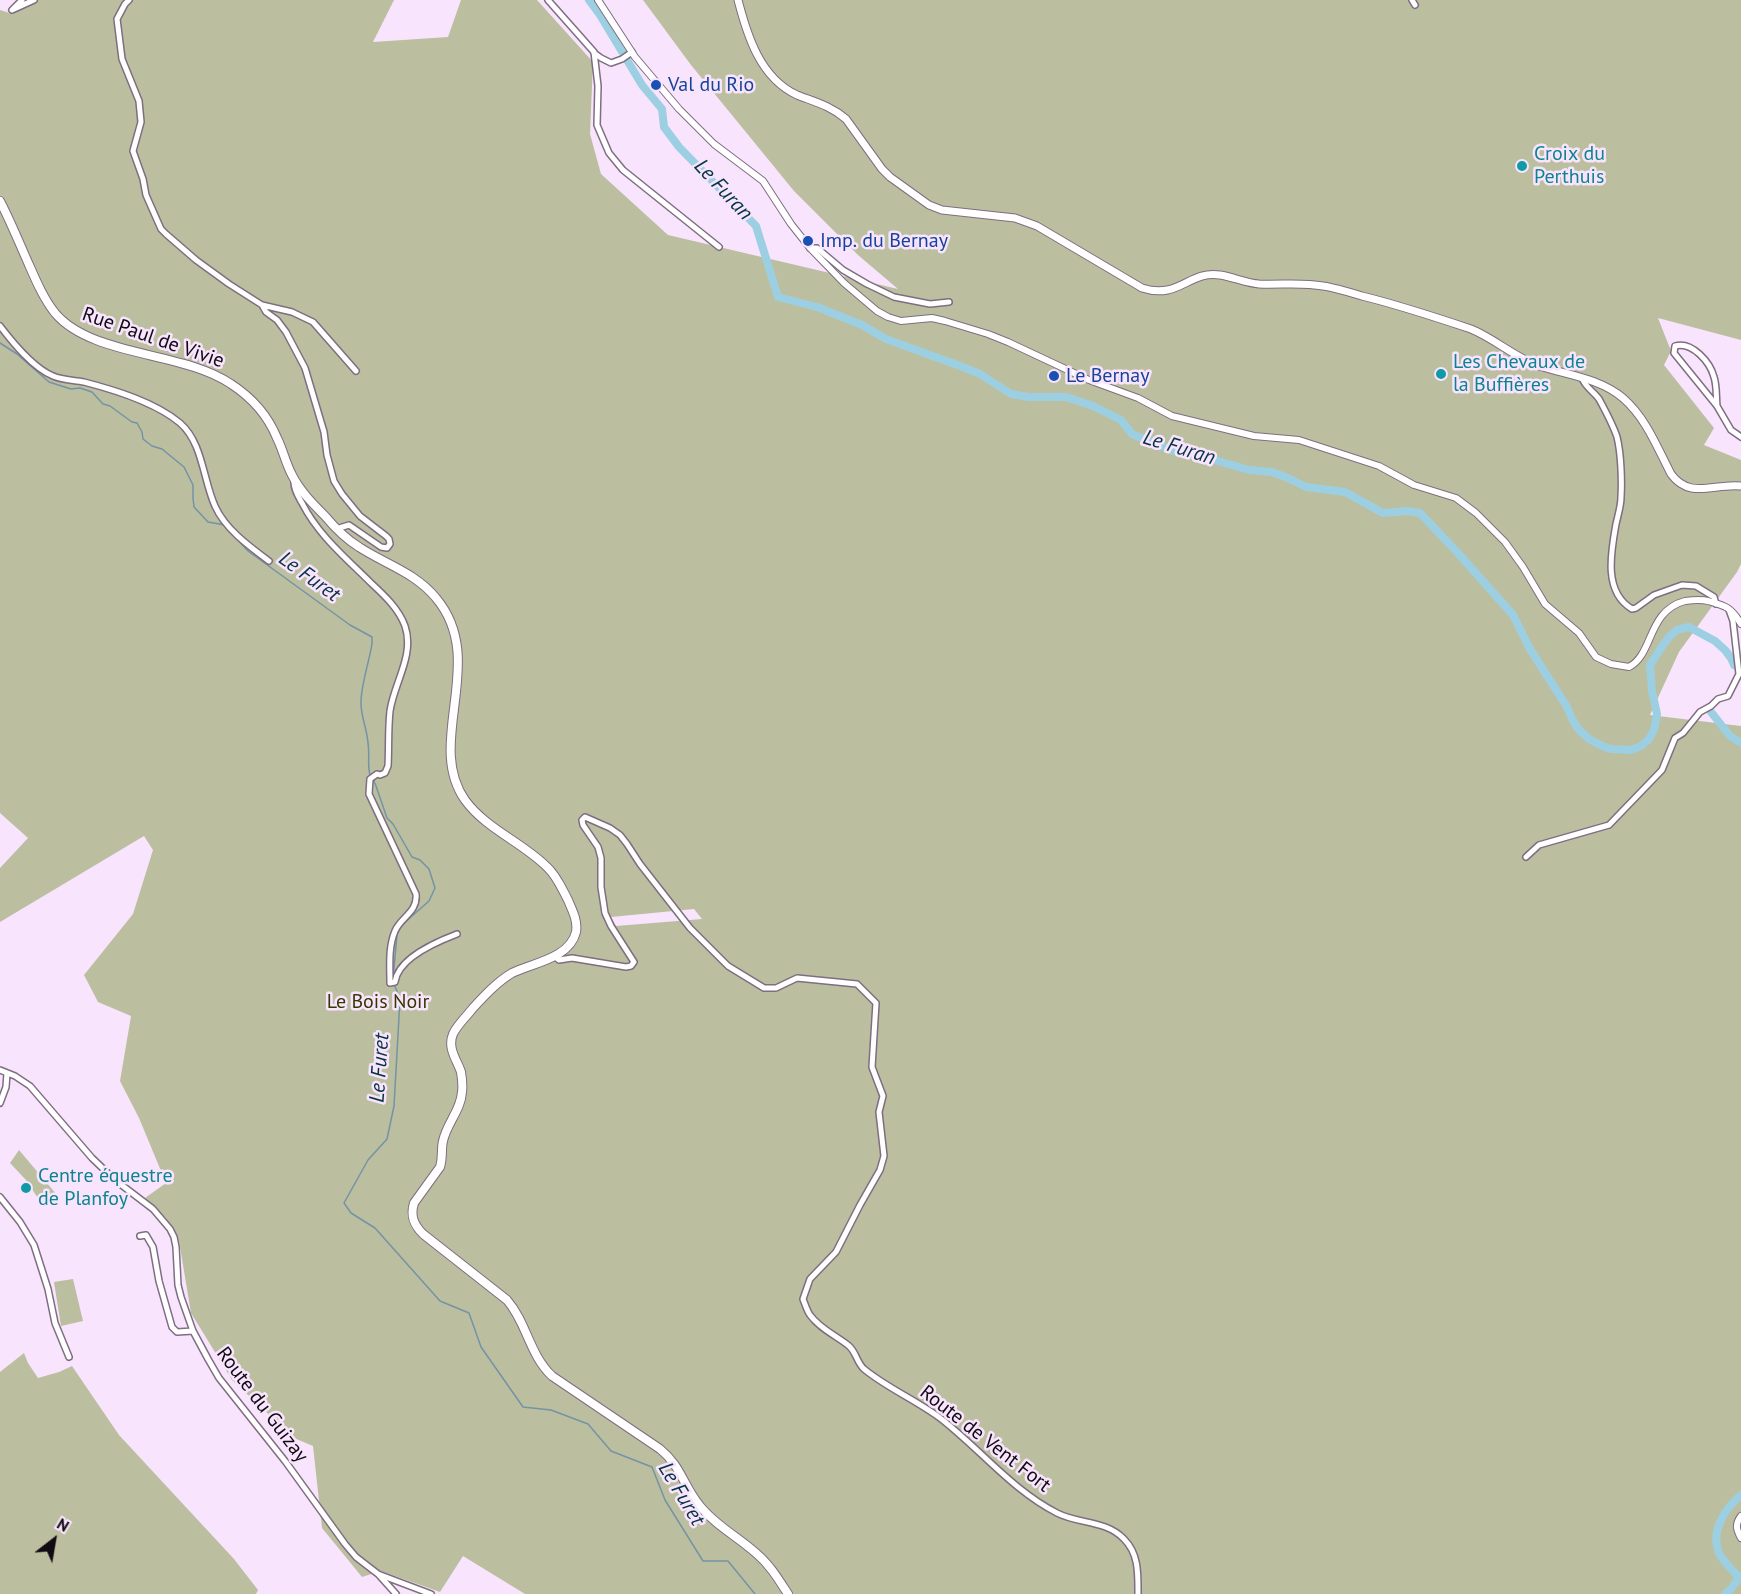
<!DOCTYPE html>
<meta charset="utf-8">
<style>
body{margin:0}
#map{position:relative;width:1741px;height:1594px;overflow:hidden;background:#f8e5fd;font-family:"PT Sans",sans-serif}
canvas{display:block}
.north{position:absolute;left:24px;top:1510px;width:60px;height:60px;-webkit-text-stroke:4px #f8e5fd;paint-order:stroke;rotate:31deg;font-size:16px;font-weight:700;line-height:24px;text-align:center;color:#100a12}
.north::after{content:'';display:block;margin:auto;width:21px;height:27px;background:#100a12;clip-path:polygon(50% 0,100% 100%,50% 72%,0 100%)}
</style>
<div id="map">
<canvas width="1741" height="1594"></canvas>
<div class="north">N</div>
</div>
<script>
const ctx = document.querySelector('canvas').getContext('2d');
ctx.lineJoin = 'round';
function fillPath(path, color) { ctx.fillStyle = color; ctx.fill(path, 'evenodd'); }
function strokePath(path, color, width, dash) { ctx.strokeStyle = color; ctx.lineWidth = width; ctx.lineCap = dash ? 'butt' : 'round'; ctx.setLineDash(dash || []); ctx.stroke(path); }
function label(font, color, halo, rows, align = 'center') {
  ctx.font = font + ' "PT Sans",sans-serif'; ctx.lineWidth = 5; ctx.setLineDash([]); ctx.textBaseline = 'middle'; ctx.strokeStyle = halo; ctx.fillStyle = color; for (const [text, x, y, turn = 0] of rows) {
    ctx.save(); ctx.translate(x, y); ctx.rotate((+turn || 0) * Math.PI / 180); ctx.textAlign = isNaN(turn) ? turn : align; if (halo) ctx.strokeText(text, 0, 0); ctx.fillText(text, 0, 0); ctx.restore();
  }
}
const green = new Path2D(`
 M 27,0 L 394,0 L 373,42 L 448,37 L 461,0 L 537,0 L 593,62 L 590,134 L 601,174 L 668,235 L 898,289 L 858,255 L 794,191 L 691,65 L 643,0 L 1741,0 L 1741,340 L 1658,318 L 1671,351 L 1664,365 L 1714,428 L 1704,445 L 1741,460 L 1741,564 L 1737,572 L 1679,652 L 1650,715 L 1741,726 L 1741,1594 L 525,1594 L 463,1556 L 440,1592 L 381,1571 L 362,1577 L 322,1528 L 313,1446 L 294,1438 L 232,1380 L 191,1313 L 179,1241 L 166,1218 L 145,1198 L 166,1183 L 139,1118 L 120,1081 L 131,1016 L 98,1002 L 84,975 L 133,914 L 153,850 L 144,836 L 0,922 L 0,868 L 28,838 L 0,813 L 0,10 L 13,14 ZM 694,909 L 702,919 L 616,926 L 611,917 Z
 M 19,1150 L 57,1195 L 43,1206 L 26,1180 L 10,1163 Z
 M 73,1279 L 83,1321 L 61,1326 L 54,1282 Z
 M 24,1353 L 28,1363 L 38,1378 L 59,1372 L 72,1366 L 119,1435 L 234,1559 L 258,1590 L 256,1594 L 0,1594 L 0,1372 Z`);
const stream = new Path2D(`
 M 0,343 L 17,354 L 49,382 L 71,389 L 80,388 L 92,392 L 103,404 L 110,406 L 132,422 L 137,423 L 142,432 L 143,439 L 152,446 L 162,449 L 184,467 L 193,485 L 193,498 L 194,507 L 208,522 L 225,525
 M 236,538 L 248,551 L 350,625 L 372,637 L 372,644 C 369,662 362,682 361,700 C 360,715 367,728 368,743 C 370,754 367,764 370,775
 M 373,779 L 376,786 L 387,818 L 393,824 L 412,857 L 420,860 L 429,869 L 435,888 L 429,901 L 403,924
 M 393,979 L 397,935 L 400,928
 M 394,984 L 400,999 L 394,1106 L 387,1139 L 368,1160 L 344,1203 L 351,1213 L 375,1228 L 440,1301 L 469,1313 L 481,1347 L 523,1407 L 551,1410 L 588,1424 L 611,1451 L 652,1467 L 665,1500 L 703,1561 L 728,1561 L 755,1594`);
const river = new Path2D(`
 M 589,0 L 600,15 L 642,85 L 662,109 L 664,127 L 679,147 L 756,226 L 778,297 L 817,307 L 862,325 L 886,339 L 963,367 L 980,374 L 1011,394 L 1029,397 L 1066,397 L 1093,406 L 1121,420 L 1132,434 L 1174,451 L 1218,461 L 1249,470 L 1272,472 L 1288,478 L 1306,487 L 1345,492 L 1383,513 L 1407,511 L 1420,513 L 1457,552 L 1513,615 L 1530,649 L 1567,707 L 1572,719 L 1579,730 L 1589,739 L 1602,746 L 1611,749 L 1631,750 L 1641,746 L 1649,739 L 1654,730 L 1657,714 L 1652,691 L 1650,665 L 1663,645 L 1670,636 L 1677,630 L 1689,627 L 1715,641 L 1725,650 L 1731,658 L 1734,665
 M 1711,712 L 1730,736 L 1741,743
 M 1725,1594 L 1731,1589 L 1738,1579 L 1737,1575 C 1731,1569 1723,1561 1719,1553 C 1710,1532 1725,1508 1741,1495`);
const minor = new Path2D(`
 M 22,0 L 12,10 L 34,0
 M 129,0 L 125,4 L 117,19 L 122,59 L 139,101 L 141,122 L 133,151 L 143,179 L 146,195 L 161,229 L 166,234 L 196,260 L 229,284 L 262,305 L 292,312 L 313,322 L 356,371
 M 548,0 L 594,52 L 598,86 L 597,125 L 609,153 L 623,170 L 719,247
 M 1412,0 L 1415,5
 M 594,53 L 601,58 L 611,63 L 622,59 L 632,52
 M 810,248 L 817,248 L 843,270 L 867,284 L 894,297 L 930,304 L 949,302
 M 262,305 L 266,312 L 277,320 L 286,332 L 305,368 L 324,432 L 327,455 L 334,481 L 342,494 L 360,516 L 386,536 L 389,539 L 390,544 L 387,548 L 381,547 L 349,525 L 336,529
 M 0,326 C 13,343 33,368 53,376 C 62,380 74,380 84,382 C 115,390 155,402 180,423 C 203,443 203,480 215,506 C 225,529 250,547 269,561
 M 1582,378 C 1585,387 1594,392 1599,399 C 1605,410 1613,425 1617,437 C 1621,453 1622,480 1621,497 C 1621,506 1618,515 1616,524 C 1611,552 1603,592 1632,609 L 1636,608 L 1654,595 L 1682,585 L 1696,586 L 1714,597 L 1716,604
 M 1717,406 C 1716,397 1717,386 1714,377 C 1710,362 1692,341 1675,346 L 1674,353 L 1717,406 L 1731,430 L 1741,437
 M 294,482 C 294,490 298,496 302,503 C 318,535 346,558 371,583 C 384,595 399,609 405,626 C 415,655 394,683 390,711 C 388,729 389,748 388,766 L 385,773 L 380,775 L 377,774 L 370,779 L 369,794 L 416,894 C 418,912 401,917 395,931 C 388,948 390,966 390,983 L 395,982 C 398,958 436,942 457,934
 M 1526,857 L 1539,845 L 1609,825 L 1662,770 L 1675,738 L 1683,733 L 1700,712 L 1711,706 L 1718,699 L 1728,696 L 1739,674 L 1733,621 L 1729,610
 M 554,956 L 559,960 L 572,958 L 626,967 L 631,966 L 634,962 L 611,926 L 605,913 L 601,887 L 601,858 L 598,847 L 583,825 L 582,820 L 585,817 L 610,828 L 620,835 L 627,844 L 640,864 L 690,928 L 728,966 L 764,988 L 776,988 L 797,978 L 857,984 L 876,1003 L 872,1067 L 883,1096 L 879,1112 L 884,1156 L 880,1170 L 860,1205 L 836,1252 L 810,1279 L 803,1299 C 805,1304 807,1311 810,1315 C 820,1329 837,1336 849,1346 C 856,1352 857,1363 864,1369 C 887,1388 916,1400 940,1418 C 980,1449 1012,1490 1057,1513 C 1078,1524 1106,1520 1124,1539 C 1139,1554 1138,1574 1138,1594
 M 0,1070 L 15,1076 L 30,1086 L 92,1158 L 115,1180 L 153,1209 L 170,1229 L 174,1237 L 176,1247 L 178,1285 L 181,1297 L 193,1331 L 208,1359 L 219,1378 L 285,1461 L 345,1544 L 356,1557 L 378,1574 L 431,1594
 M 0,1103 L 6,1087 L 7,1073
 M 0,1197 L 20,1222 L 34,1245 L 48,1289 L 55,1323 L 69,1357
 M 140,1236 L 146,1235 L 153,1247 L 159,1281 L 172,1327 L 177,1332 L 193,1331
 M 379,1575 L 396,1594`);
const tertiary = new Path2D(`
 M 598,0 L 635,57 L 679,109 L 714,144 L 763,181 L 791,224 L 810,248 L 844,283 L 877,311 L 888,317 L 901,321 L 932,318 L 945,321 L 988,334 L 1008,342 L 1089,380 L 1138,398 L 1172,416 L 1254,436 L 1299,440 L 1379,466 L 1414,485 L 1456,498 L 1476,513 L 1505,542 L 1523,567 L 1545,604 L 1579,633 L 1596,657 L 1611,664 L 1629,667 C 1654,654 1647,611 1685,601 C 1692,600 1701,599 1708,601 C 1726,606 1731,607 1741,624
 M 1741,1516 C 1735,1524 1736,1529 1741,1538`);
const secondary = new Path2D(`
 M 738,0 C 747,35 760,78 797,95 C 815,102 831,106 846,119 L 882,169 L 890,177 L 929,205 L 942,210 L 1015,218 L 1037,226 L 1142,288 C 1179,300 1189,270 1220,275 C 1233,277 1246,283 1259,284 C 1281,285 1301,282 1323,286 C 1336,288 1349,292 1362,296 C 1399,305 1435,317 1471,329 C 1493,338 1512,355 1534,364 C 1564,375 1598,377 1623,398 C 1646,418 1657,447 1671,474 C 1690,500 1714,483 1741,486`);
const primary = new Path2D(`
 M 0,201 C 11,222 20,245 30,267 C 37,283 44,299 55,313 C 92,357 183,351 231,384 C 251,397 268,416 277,438 C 283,450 286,464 292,475 C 300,491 313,504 325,516 C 335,528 346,539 359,547 C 385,564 416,573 436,598 C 489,661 424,742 465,800 C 486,829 522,842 547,867 C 557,876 562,889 568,900 C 572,910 578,920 576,932 C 570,958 533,963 512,973 C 497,982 485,995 473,1008 C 467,1016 457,1025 453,1034 C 447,1048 457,1060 461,1072 C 462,1078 463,1085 462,1092 C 461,1110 447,1123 443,1141 C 441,1149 443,1158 440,1167 L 414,1203 C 410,1216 414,1225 423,1234 L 507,1300 C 527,1323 529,1354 552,1376 L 660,1449 C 682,1467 683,1486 700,1506 C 715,1525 738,1537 757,1554 C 770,1565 779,1580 788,1594`);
const markers = [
 [656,85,6,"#1a4fb4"],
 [1522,166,6,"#0f9aa8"],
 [808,241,6,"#1a4fb4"],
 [1441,374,6,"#0f9aa8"],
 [1054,376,6,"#1a4fb4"],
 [26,1188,6,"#0f9aa8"]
];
const transitNames = [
 ["Val du Rio",668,85],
 ["Imp. du Bernay",820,241],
 ["Le Bernay",1066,376]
];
const cultureNames = [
 ["Croix du",1534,154],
 ["Perthuis",1534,177],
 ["Les Chevaux de",1453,362],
 ["la Buffières",1453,385],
 ["Centre équestre",38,1176],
 ["de Planfoy",38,1199]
];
const streetNames = [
 ["Rue Paul de Vivie",153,338,19],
 ["Route du Guizay",262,1405,53],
 ["Route de Vent Fort",985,1439,38]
];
const parkNames = [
 ["Le Bois Noir",378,1002]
];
const waterNames = [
 ["Le Furan",723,190,47],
 ["Le Furan",1179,448,17],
 ["Le Furet",309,577,36],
 ["Le Furet",380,1068,-86],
 ["Le Furet",681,1494,59]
];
fillPath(green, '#bcbea0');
strokePath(stream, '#7394a4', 1.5);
strokePath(river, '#9dcfe2', 8);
strokePath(minor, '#7f6d82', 8);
strokePath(tertiary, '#7f6d82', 8);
strokePath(secondary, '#7f6d82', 9);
strokePath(primary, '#7f6d82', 10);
strokePath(minor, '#fff', 5);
strokePath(tertiary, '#fff', 6);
strokePath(secondary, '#fff', 7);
strokePath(primary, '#fff', 8);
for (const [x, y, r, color] of markers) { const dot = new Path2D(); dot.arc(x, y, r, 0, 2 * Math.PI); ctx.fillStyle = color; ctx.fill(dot); strokePath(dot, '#f8e5fd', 2); }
label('20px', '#164399', '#f8e5fd', transitNames, 'left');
label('20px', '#0d838f', '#f8e5fd', cultureNames, 'left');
label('20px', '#100a12', '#f8e5fd', streetNames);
label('20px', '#353600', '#f8e5fd', parkNames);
label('italic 21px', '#063442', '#f8e5fd', waterNames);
</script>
